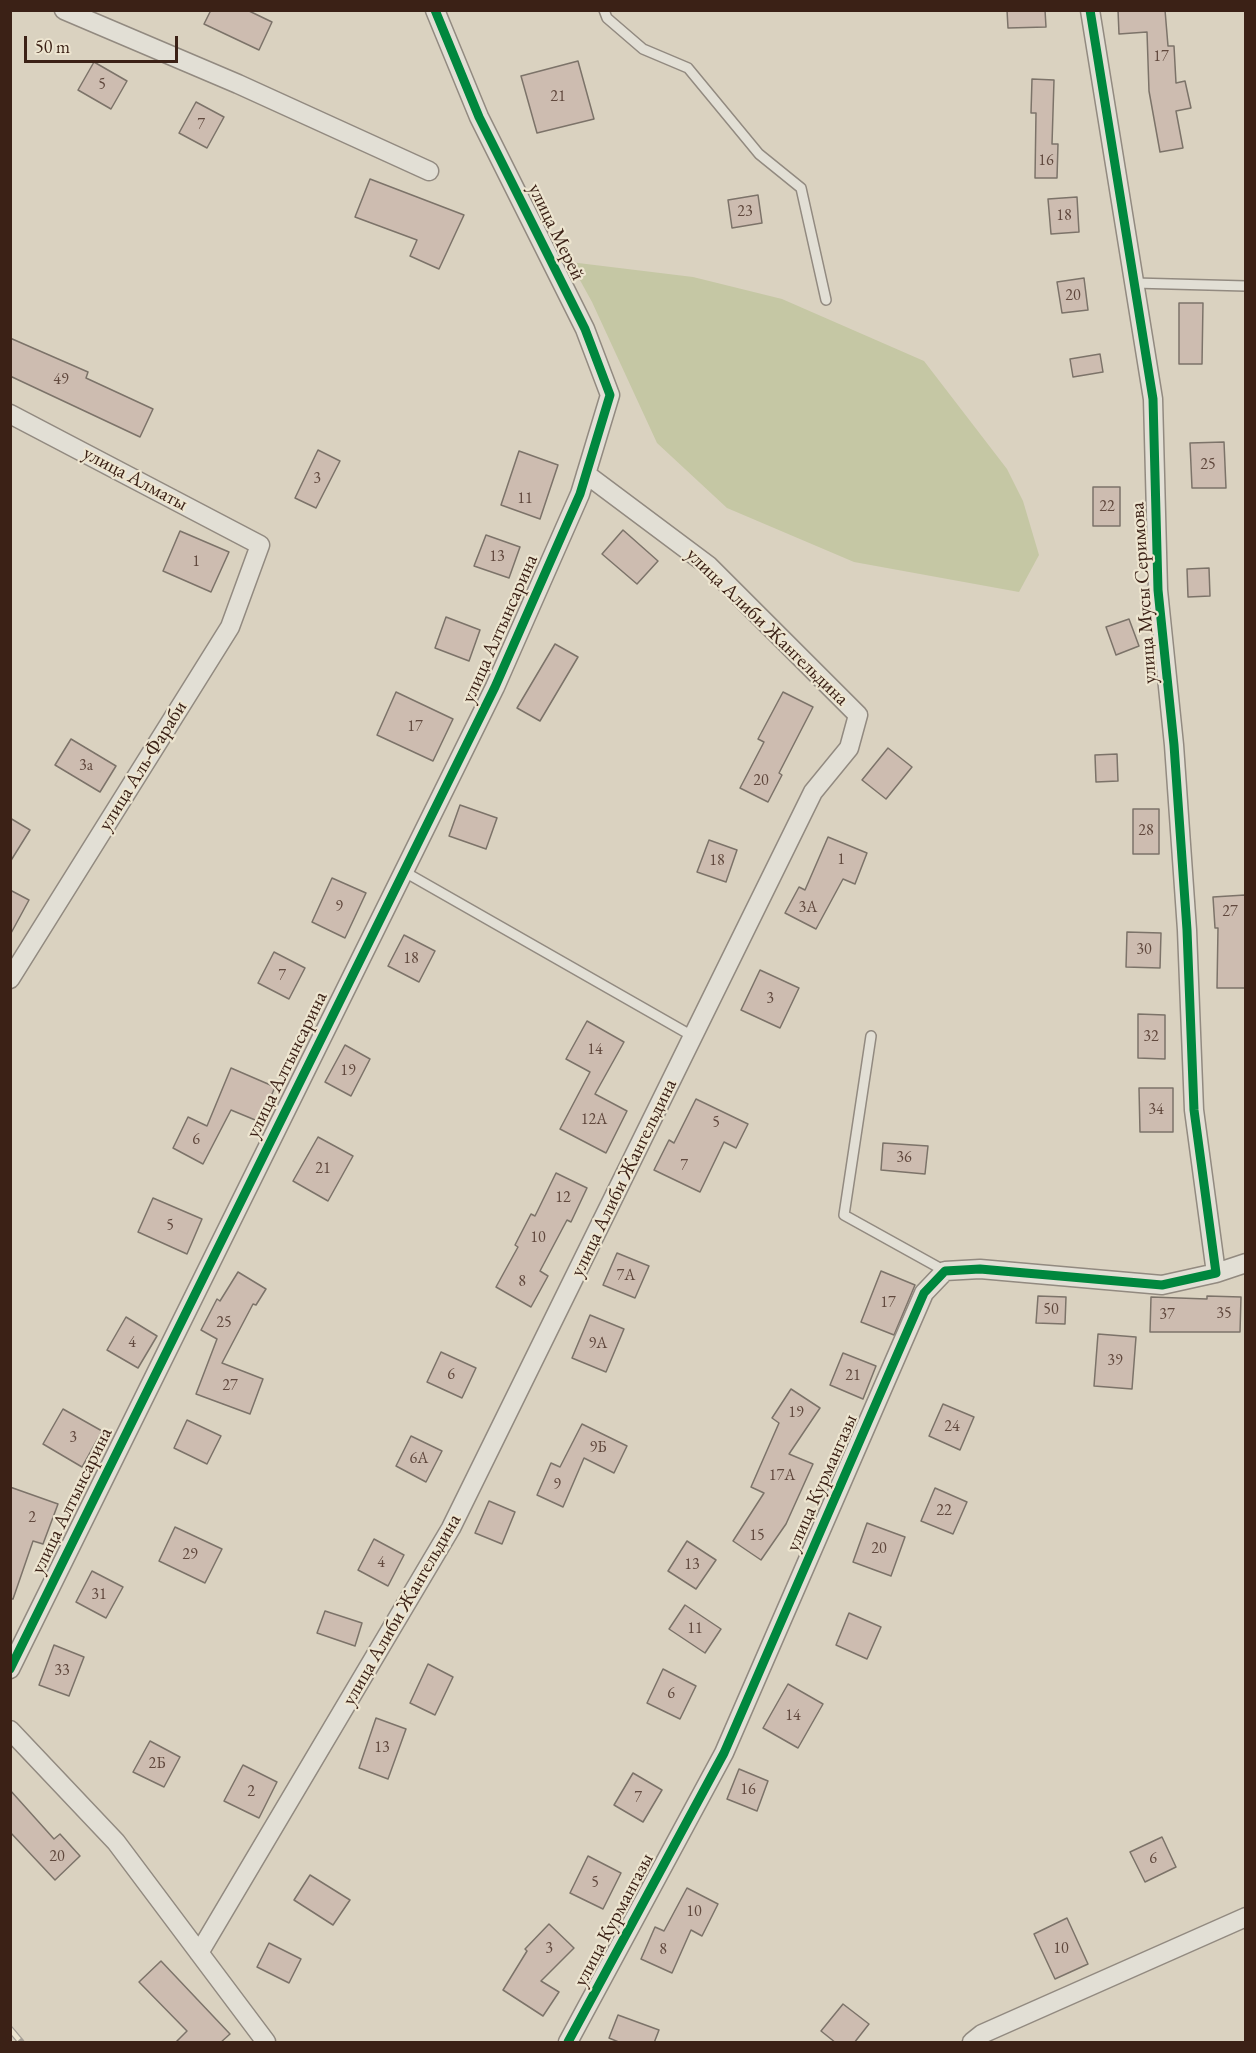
<!DOCTYPE html>
<meta charset="utf-8">
<style>
body{margin:0}
#map{position:relative;width:1256px;height:2053px;overflow:hidden;background:#dad2c0;font-family:"EB Garamond",serif}
canvas{display:block}
.frame{position:absolute;inset:0;border:12px solid #3b2116;pointer-events:none}
.scale{position:absolute;left:24px;top:36px;width:154px;height:27px;box-sizing:border-box;border:3px solid #3b2116;border-top:0;padding-left:8px;font-size:18px;line-height:21px;white-space:nowrap;color:#3b2116;-webkit-text-stroke:4px #ede5d0;paint-order:stroke}
</style>
<div id="map">
<canvas width="1256" height="2053"></canvas>
<div class="frame"></div>
<div class="scale">50 m</div>
</div>
<script>
const ctx = document.querySelector('canvas').getContext('2d');
ctx.lineJoin = 'round';
function fillPath(path, color) { ctx.fillStyle = color; ctx.fill(path, 'evenodd'); }
function strokePath(path, color, width, dash) { ctx.strokeStyle = color; ctx.lineWidth = width; ctx.lineCap = dash ? 'butt' : 'round'; ctx.setLineDash(dash || []); ctx.stroke(path); }
function label(font, color, halo, rows, align = 'center') {
  ctx.font = font + ' "EB Garamond",serif'; ctx.lineWidth = 4.5; ctx.setLineDash([]); ctx.textBaseline = 'middle'; ctx.strokeStyle = halo; ctx.fillStyle = color; for (const [text, x, y, turn = 0] of rows) {
    ctx.save(); ctx.translate(x, y); ctx.rotate((+turn || 0) * Math.PI / 180); ctx.textAlign = isNaN(turn) ? turn : align; if (halo) ctx.strokeText(text, 0, 0); ctx.fillText(text, 0, 0); ctx.restore();
  }
}
const green = new Path2D(`
 M 570,262 L 693,277 L 782,299 L 924,361 L 1007,469 L 1023,501 L 1039,555 L 1019,592 L 854,562 L 727,508 L 657,443 L 592,302 Z`);
const building = new Path2D(`
 M 211,10 L 247,10 L 272,22 L 259,50 L 204,24 Z
 M 1007,10 L 1045,10 L 1046,27 L 1008,28 Z
 M 1118,10 L 1165,10 L 1168,46 L 1174,46 L 1176,83 L 1185,81 L 1191,108 L 1176,111 L 1183,148 L 1160,152 L 1149,91 L 1147,32 L 1119,34 Z
 M 578,61 L 594,119 L 537,133 L 521,76 Z
 M 94,62 L 127,81 L 111,109 L 78,90 Z
 M 1032,79 L 1054,80 L 1052,144 L 1058,144 L 1057,178 L 1035,178 L 1036,113 L 1031,113 Z
 M 196,102 L 224,117 L 207,148 L 179,133 Z
 M 370,179 L 464,215 L 439,269 L 410,256 L 417,240 L 355,217 Z
 M 758,195 L 762,223 L 732,228 L 728,200 Z
 M 1077,197 L 1079,232 L 1051,234 L 1048,199 Z
 M 1084,278 L 1088,310 L 1062,313 L 1057,282 Z
 M 1179,303 L 1203,303 L 1202,364 L 1179,364 Z
 M 10,338 L 88,372 L 86,378 L 153,409 L 140,437 L 10,376 Z
 M 1100,354 L 1103,372 L 1073,377 L 1070,359 Z
 M 1224,442 L 1226,488 L 1192,488 L 1190,443 Z
 M 318,450 L 340,461 L 316,508 L 295,498 Z
 M 519,451 L 558,465 L 540,519 L 501,505 Z
 M 1093,487 L 1120,487 L 1120,526 L 1093,526 Z
 M 623,530 L 658,561 L 637,584 L 602,554 Z
 M 180,531 L 229,552 L 211,592 L 163,571 Z
 M 486,535 L 520,547 L 509,578 L 474,566 Z
 M 1209,568 L 1210,596 L 1188,597 L 1187,569 Z
 M 446,617 L 480,630 L 469,661 L 435,648 Z
 M 1129,619 L 1139,646 L 1116,655 L 1106,627 Z
 M 555,644 L 578,657 L 540,721 L 517,708 Z
 M 396,692 L 453,719 L 433,761 L 377,735 Z
 M 783,692 L 813,707 L 779,773 L 782,775 L 768,802 L 740,788 L 764,742 L 758,739 Z
 M 71,739 L 116,766 L 100,792 L 55,765 Z
 M 888,748 L 912,767 L 886,799 L 862,780 Z
 M 1117,754 L 1118,781 L 1096,782 L 1095,755 Z
 M 460,805 L 497,818 L 486,849 L 449,836 Z
 M 1133,809 L 1159,809 L 1159,854 L 1133,854 Z
 M 10,818 L 30,830 L 10,862 Z
 M 828,837 L 867,853 L 855,884 L 843,879 L 816,929 L 785,913 L 799,887 L 805,890 Z
 M 709,840 L 737,850 L 726,882 L 697,872 Z
 M 332,878 L 366,893 L 345,938 L 312,922 Z
 M 10,890 L 29,900 L 10,935 Z
 M 1245,895 L 1245,988 L 1217,988 L 1218,928 L 1215,928 L 1213,897 Z
 M 1127,932 L 1161,933 L 1160,968 L 1126,967 Z
 M 404,935 L 435,951 L 419,982 L 388,966 Z
 M 274,952 L 305,968 L 289,999 L 258,983 Z
 M 760,970 L 799,988 L 780,1028 L 741,1010 Z
 M 1138,1014 L 1165,1015 L 1165,1059 L 1138,1058 Z
 M 587,1021 L 624,1042 L 595,1094 L 627,1111 L 606,1153 L 560,1129 L 590,1072 L 566,1059 Z
 M 345,1045 L 370,1059 L 351,1096 L 325,1082 Z
 M 231,1068 L 275,1087 L 260,1122 L 231,1110 L 203,1164 L 173,1148 L 188,1117 L 207,1126 Z
 M 1139,1088 L 1173,1088 L 1173,1132 L 1140,1132 Z
 M 696,1099 L 748,1124 L 736,1148 L 724,1142 L 700,1192 L 654,1170 L 669,1140 L 674,1143 Z
 M 318,1137 L 353,1156 L 328,1201 L 293,1181 Z
 M 883,1143 L 928,1146 L 925,1174 L 881,1170 Z
 M 556,1173 L 587,1188 L 571,1222 L 567,1220 L 540,1271 L 548,1276 L 531,1307 L 496,1287 L 518,1247 L 515,1245 L 531,1214 L 535,1216 Z
 M 153,1198 L 202,1219 L 187,1254 L 138,1232 Z
 M 617,1253 L 649,1266 L 635,1298 L 603,1285 Z
 M 881,1271 L 915,1285 L 894,1335 L 861,1322 Z
 M 238,1272 L 266,1289 L 256,1305 L 253,1304 L 222,1363 L 263,1379 L 250,1414 L 196,1394 L 217,1339 L 201,1330 L 217,1299 L 220,1301 Z
 M 1038,1296 L 1066,1297 L 1065,1324 L 1036,1323 Z
 M 1207,1296 L 1241,1297 L 1240,1332 L 1150,1332 L 1151,1297 L 1207,1299 Z
 M 590,1315 L 624,1329 L 606,1372 L 572,1358 Z
 M 126,1317 L 157,1336 L 138,1368 L 107,1350 Z
 M 1098,1334 L 1136,1337 L 1132,1389 L 1094,1386 Z
 M 441,1352 L 476,1368 L 462,1398 L 427,1382 Z
 M 843,1353 L 876,1366 L 863,1399 L 830,1385 Z
 M 791,1389 L 820,1408 L 789,1454 L 813,1464 L 786,1524 L 761,1560 L 733,1541 L 764,1493 L 751,1487 L 779,1423 L 772,1418 Z
 M 943,1404 L 974,1417 L 960,1450 L 929,1436 Z
 M 63,1409 L 102,1431 L 82,1467 L 43,1444 Z
 M 187,1420 L 221,1436 L 207,1464 L 174,1448 Z
 M 582,1424 L 627,1446 L 614,1473 L 584,1458 L 563,1507 L 537,1495 L 551,1463 L 560,1467 Z
 M 411,1436 L 442,1451 L 426,1482 L 396,1466 Z
 M 10,1487 L 58,1504 L 43,1544 L 33,1541 L 13,1599 L 10,1599 Z
 M 935,1488 L 967,1502 L 953,1534 L 921,1521 Z
 M 489,1501 L 515,1512 L 502,1544 L 475,1533 Z
 M 867,1523 L 905,1537 L 891,1576 L 853,1562 Z
 M 175,1527 L 222,1549 L 205,1583 L 159,1561 Z
 M 374,1539 L 404,1555 L 388,1586 L 358,1570 Z
 M 687,1541 L 716,1560 L 696,1589 L 668,1571 Z
 M 92,1571 L 123,1587 L 106,1618 L 76,1602 Z
 M 685,1605 L 721,1629 L 705,1653 L 669,1629 Z
 M 325,1611 L 362,1623 L 355,1646 L 317,1633 Z
 M 849,1613 L 881,1627 L 867,1659 L 836,1645 Z
 M 54,1645 L 84,1657 L 69,1696 L 39,1685 Z
 M 428,1664 L 453,1677 L 435,1715 L 410,1703 Z
 M 663,1669 L 696,1686 L 680,1719 L 647,1703 Z
 M 788,1684 L 823,1704 L 798,1748 L 763,1728 Z
 M 376,1718 L 406,1729 L 388,1779 L 359,1768 Z
 M 150,1741 L 180,1757 L 164,1787 L 133,1772 Z
 M 243,1765 L 277,1782 L 259,1818 L 224,1801 Z
 M 739,1769 L 768,1781 L 757,1811 L 727,1799 Z
 M 633,1773 L 662,1790 L 643,1822 L 614,1805 Z
 M 10,1790 L 54,1839 L 60,1834 L 80,1856 L 55,1880 L 10,1832 Z
 M 1162,1837 L 1176,1867 L 1145,1882 L 1130,1852 Z
 M 588,1856 L 621,1873 L 603,1909 L 570,1893 Z
 M 310,1875 L 350,1900 L 333,1925 L 294,1900 Z
 M 687,1888 L 718,1904 L 702,1936 L 691,1930 L 672,1973 L 641,1959 L 655,1927 L 664,1931 Z
 M 1067,1918 L 1088,1964 L 1055,1979 L 1034,1934 Z
 M 549,1924 L 574,1948 L 541,1981 L 559,1992 L 543,2016 L 503,1990 L 527,1951 L 525,1949 Z
 M 269,1943 L 301,1959 L 289,1983 L 257,1967 Z
 M 161,1961 L 230,2034 L 220,2043 L 175,2043 L 187,2031 L 139,1982 Z
 M 843,2004 L 869,2024 L 854,2043 L 836,2043 L 821,2031 Z
 M 618,2015 L 659,2030 L 654,2043 L 621,2043 L 609,2038 Z`);
const lane = new Path2D(`
 M 604,10 L 607,18 L 643,49 L 688,68 L 759,154 L 801,188 L 826,300
 M 1134,283 L 1246,286
 M 403,871 L 694,1037
 M 871,1036 L 844,1215 L 945,1271`);
const street = new Path2D(`
 M 64,10 L 238,84 L 429,171
 M 10,414 L 260,545 L 230,627 L 10,979
 M 1216,1273 L 1246,1263
 M 10,1669 L 495,687 L 580,494 L 610,395 L 585,329 L 479,117 L 435,10
 M 10,1730 L 116,1842 L 266,2042
 M 199,1953 L 451,1528 L 813,792 L 849,748 L 858,715 L 709,566 L 586,474
 M 568,2042 L 724,1753 L 924,1293 L 945,1271 L 980,1269 L 1162,1285 L 1216,1273 L 1194,1110 L 1187,930 L 1174,745 L 1158,590 L 1153,399 L 1090,10
 M 972,2042 L 982,2034 L 1246,1917`);
const rail = new Path2D(`
 M 10,2029 L 21,2042`);
const cycleway = new Path2D(`
 M 10,1669 L 495,687 L 580,494 L 610,395 L 585,329 L 479,117 L 435,10
 M 568,2042 L 724,1753 L 924,1293 L 945,1271 L 980,1269 L 1162,1285 L 1216,1273 L 1194,1110 L 1187,930 L 1174,745 L 1158,590 L 1153,399 L 1090,10`);
const numberNames = [
 ["17",1161,57],
 ["5",102,85],
 ["21",558,97],
 ["7",201,125],
 ["16",1046,161],
 ["23",745,212],
 ["18",1064,216],
 ["20",1073,296],
 ["49",61,380],
 ["25",1208,465],
 ["3",317,479],
 ["11",525,499],
 ["22",1107,507],
 ["13",497,557],
 ["1",196,562],
 ["17",415,727],
 ["3а",86,766],
 ["20",761,781],
 ["28",1146,831],
 ["1",841,860],
 ["18",717,861],
 ["9",339,907],
 ["3А",808,908],
 ["27",1230,912],
 ["30",1144,950],
 ["18",411,959],
 ["7",282,976],
 ["3",770,999],
 ["32",1151,1037],
 ["14",595,1050],
 ["19",348,1071],
 ["34",1156,1110],
 ["12А",594,1120],
 ["5",716,1123],
 ["6",196,1140],
 ["36",904,1158],
 ["7",684,1166],
 ["21",323,1169],
 ["12",563,1198],
 ["5",170,1226],
 ["10",538,1238],
 ["7А",626,1276],
 ["8",522,1282],
 ["17",888,1303],
 ["50",1051,1310],
 ["35",1224,1314],
 ["37",1167,1315],
 ["25",224,1323],
 ["4",132,1343],
 ["9А",598,1344],
 ["39",1115,1361],
 ["6",451,1375],
 ["21",853,1376],
 ["27",230,1386],
 ["19",796,1413],
 ["24",952,1427],
 ["3",73,1438],
 ["9Б",598,1448],
 ["6А",419,1459],
 ["17А",782,1476],
 ["9",557,1485],
 ["22",944,1511],
 ["2",32,1518],
 ["15",757,1536],
 ["20",879,1549],
 ["29",190,1555],
 ["4",381,1563],
 ["13",692,1565],
 ["31",99,1595],
 ["11",695,1629],
 ["33",62,1671],
 ["6",671,1694],
 ["14",793,1716],
 ["13",382,1748],
 ["2Б",157,1764],
 ["16",748,1790],
 ["2",251,1792],
 ["7",638,1798],
 ["20",57,1857],
 ["6",1153,1859],
 ["5",595,1883],
 ["10",694,1912],
 ["3",549,1949],
 ["10",1061,1949],
 ["8",663,1950]
];
const streetNames = [
 ["улица Мерей",556,232,64],
 ["улица Алматы",135,479,28],
 ["улица Мусы Серимова",1144,593,-94],
 ["улица Алиби Жангельдина",767,627,44],
 ["улица Алтынсарина",500,629,-66],
 ["улица Аль-Фараби",143,766,-58],
 ["улица Алтынсарина",287,1065,-64],
 ["улица Алиби Жангельдина",624,1178,-64],
 ["улица Курмангазы",822,1483,-66],
 ["улица Алтынсарина",72,1501,-64],
 ["улица Алиби Жангельдина",402,1610,-60],
 ["улица Курмангазы",614,1920,-62]
];
fillPath(green, '#c5c7a4');
fillPath(building, '#cdbcb0');
strokePath(building, '#7c7369', 1.5);
strokePath(lane, '#928a80', 12);
strokePath(street, '#928a80', 21);
strokePath(lane, '#e2dfd5', 9);
strokePath(street, '#e2dfd5', 18);
strokePath(rail, '#a59f97', 7);
strokePath(rail, '#ede5d0', 4.5, [14]);
strokePath(cycleway, '#00873e', 9);
label('16px', '#60483d', null, numberNames);
label('20px', '#3b2116', '#ede5d0', streetNames);
</script>
